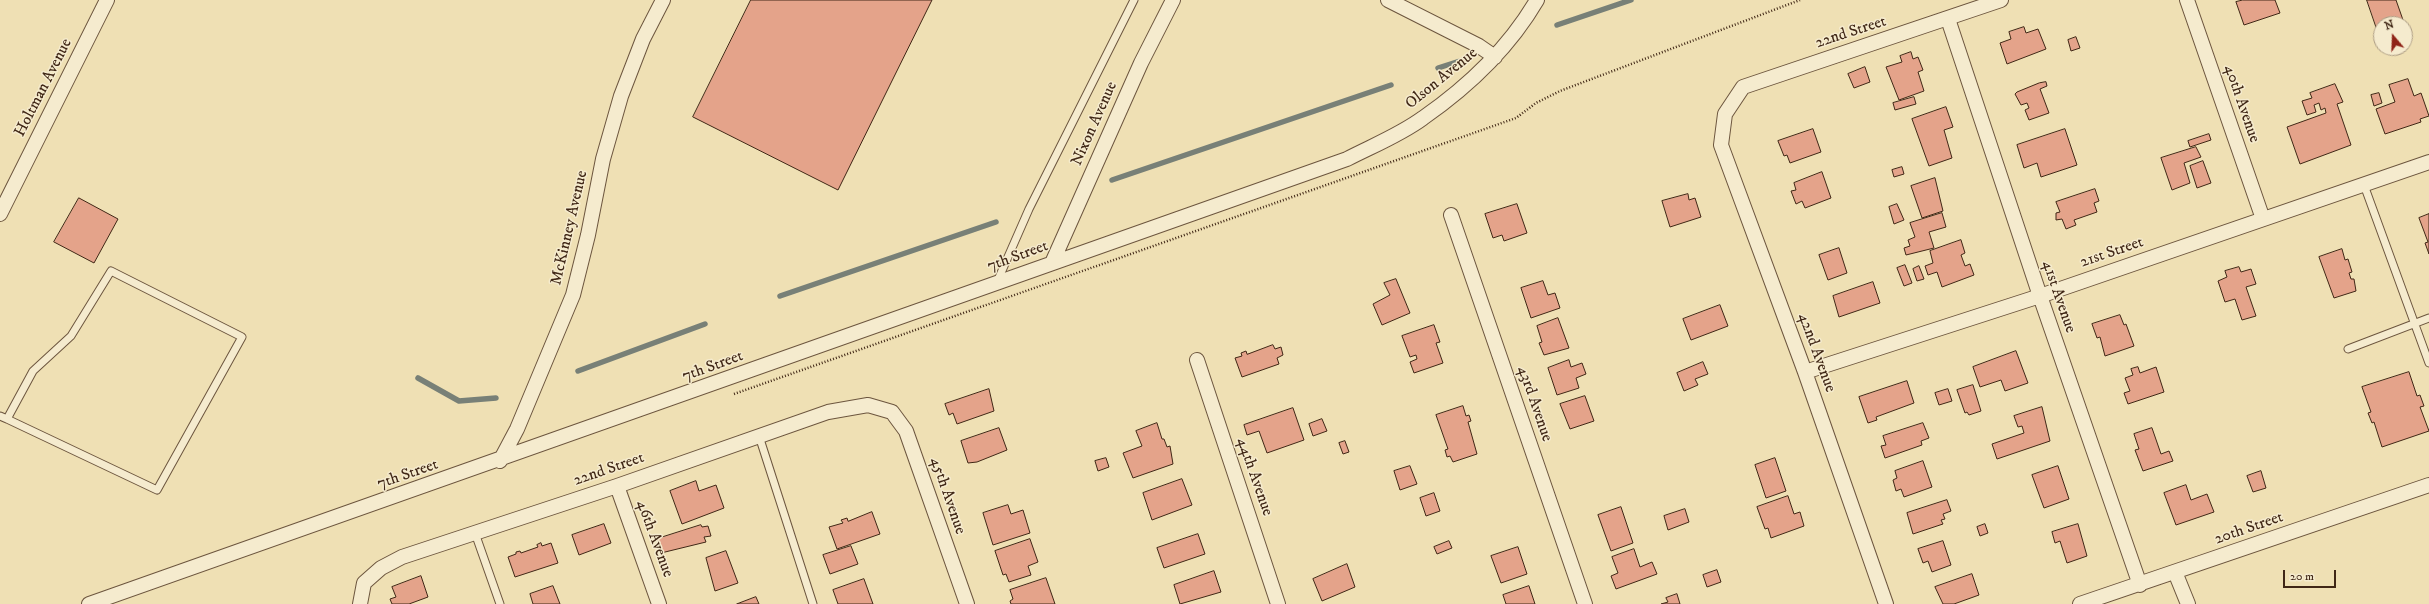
<!DOCTYPE html>
<style>
body{margin:0}
#map{position:relative;width:2429px;height:604px;overflow:hidden;background:#efe0b4;font-family:"IM FELL DW Pica",serif}
canvas{display:block}
.north{position:absolute;left:2373px;top:16px;width:40px;height:40px;box-sizing:border-box;background:#f5ebce;border:1px solid #ad9d84;border-radius:50%;rotate:341deg;font-size:11px;font-weight:700;line-height:16px;text-align:center;color:#402716}
.north::after{content:'';display:block;margin:auto;width:14px;height:18px;background:#8f2418;clip-path:polygon(50% 0,100% 100%,50% 72%,0 100%)}
.scale{position:absolute;left:2283px;top:570px;width:53px;height:18px;box-sizing:border-box;border:2px solid #402716;border-top:0;padding-left:5px;font-size:12px;line-height:14px;white-space:nowrap;color:#402716;-webkit-text-stroke:3px #f5ebce;paint-order:stroke}
</style>
<div id="map">
<canvas width="2429" height="604"></canvas>
<div class="north">N</div>
<div class="scale">20 m</div>
</div>
<script>
const ctx = document.querySelector('canvas').getContext('2d');
ctx.lineJoin = 'round';
function strokePath(path, color, width, dash) { ctx.strokeStyle = color; ctx.lineWidth = width; ctx.lineCap = dash ? 'butt' : 'round'; ctx.setLineDash(dash || []); ctx.stroke(path); }
function fillPath(path, color) { ctx.fillStyle = color; ctx.fill(path, 'evenodd'); }
function label(font, color, halo, rows, align = 'center') {
  ctx.font = font + ' "IM FELL DW Pica",serif'; ctx.lineWidth = 3; ctx.setLineDash([]); ctx.textBaseline = 'middle'; ctx.strokeStyle = halo; ctx.fillStyle = color; for (const [text, x, y, turn = 0] of rows) {
    ctx.save(); ctx.translate(x, y); ctx.rotate((+turn || 0) * Math.PI / 180); ctx.textAlign = isNaN(turn) ? turn : align; if (halo) ctx.strokeText(text, 0, 0); ctx.fillText(text, 0, 0); ctx.restore();
  }
}
const stream = new Path2D(`
 M 1557,25 L 1631,0
 M 1438,68 L 1463,60
 M 1112,180 L 1391,85
 M 780,296 L 996,222
 M 578,371 L 705,324
 M 418,378 L 459,401 L 496,398`);
const building = new Path2D(`
 M 751,0 L 932,0 L 838,190 L 693,117 Z
 M 2243,0 L 2275,0 L 2280,13 L 2244,25 L 2236,2 Z
 M 2367,0 L 2396,0 L 2403,20 L 2390,24 L 2381,24 L 2381,27 L 2377,29 Z
 M 2024,27 L 2026,33 L 2038,29 L 2046,49 L 2007,64 L 2000,43 L 2011,39 L 2009,32 Z
 M 2076,37 L 2080,48 L 2071,51 L 2068,40 Z
 M 1911,52 L 1913,59 L 1918,57 L 1923,70 L 1918,72 L 1924,91 L 1899,100 L 1886,67 L 1902,62 L 1900,56 Z
 M 1865,67 L 1870,82 L 1854,88 L 1848,74 Z
 M 2408,79 L 2414,96 L 2421,93 L 2429,116 L 2420,119 L 2421,122 L 2385,134 L 2376,109 L 2395,102 L 2389,85 Z
 M 2046,82 L 2047,86 L 2040,89 L 2049,113 L 2029,120 L 2025,110 L 2029,108 L 2027,103 L 2021,105 L 2015,94 L 2017,92 L 2039,83 Z
 M 2335,84 L 2343,102 L 2337,104 L 2351,145 L 2300,164 L 2287,127 L 2326,113 L 2325,108 L 2321,110 L 2319,103 L 2314,105 L 2316,112 L 2307,115 L 2302,101 L 2312,98 L 2310,93 Z
 M 2379,93 L 2382,103 L 2374,106 L 2371,95 Z
 M 1914,97 L 1916,104 L 1895,110 L 1893,103 Z
 M 1946,107 L 1953,127 L 1944,130 L 1952,158 L 1929,166 L 1912,119 Z
 M 1813,129 L 1821,152 L 1790,163 L 1787,155 L 1784,156 L 1778,141 Z
 M 2065,129 L 2077,165 L 2041,177 L 2037,163 L 2024,168 L 2017,145 Z
 M 2209,134 L 2211,140 L 2190,147 L 2188,141 Z
 M 2196,147 L 2201,157 L 2184,163 L 2190,183 L 2172,190 L 2161,158 Z
 M 2203,161 L 2211,183 L 2197,188 L 2190,166 Z
 M 1902,167 L 1904,174 L 1894,177 L 1892,170 Z
 M 1822,172 L 1831,198 L 1805,208 L 1802,201 L 1796,204 L 1791,191 L 1796,190 L 1794,183 Z
 M 1935,178 L 1943,211 L 1922,218 L 1911,186 Z
 M 2095,189 L 2099,201 L 2094,203 L 2097,212 L 2074,220 L 2076,225 L 2066,229 L 2062,219 L 2056,220 L 2056,213 L 2060,212 L 2056,202 Z
 M 1688,194 L 1689,200 L 1695,198 L 1701,217 L 1670,227 L 1662,201 Z
 M 79,198 L 118,219 L 94,263 L 54,242 Z
 M 1517,204 L 1527,233 L 1504,241 L 1502,235 L 1493,238 L 1485,214 Z
 M 1897,204 L 1904,220 L 1894,224 L 1889,207 Z
 M 1942,213 L 1946,227 L 1929,232 L 1934,248 L 1906,255 L 1904,248 L 1910,246 L 1908,240 L 1915,237 L 1910,223 Z
 M 2429,214 L 2429,254 L 2425,243 L 2428,242 L 2419,218 Z
 M 1961,240 L 1965,253 L 1961,255 L 1965,266 L 1970,264 L 1974,275 L 1942,287 L 1937,272 L 1928,275 L 1925,266 L 1933,263 L 1930,251 Z
 M 1839,248 L 1847,273 L 1828,280 L 1819,255 Z
 M 2342,249 L 2345,260 L 2348,259 L 2352,272 L 2349,273 L 2351,279 L 2354,279 L 2356,291 L 2334,298 L 2319,257 Z
 M 1905,265 L 1912,283 L 1904,286 L 1897,268 Z
 M 1919,266 L 1924,279 L 1917,281 L 1913,269 Z
 M 2239,267 L 2241,272 L 2251,269 L 2256,284 L 2246,287 L 2256,316 L 2242,320 L 2235,299 L 2225,302 L 2218,281 L 2227,277 L 2225,271 Z
 M 1396,279 L 1410,313 L 1382,325 L 1373,304 L 1390,295 L 1384,283 Z
 M 1543,281 L 1548,295 L 1555,293 L 1560,308 L 1531,318 L 1521,288 Z
 M 1873,282 L 1880,303 L 1839,317 L 1833,296 Z
 M 1720,305 L 1728,326 L 1691,340 L 1683,319 Z
 M 2120,315 L 2124,325 L 2126,324 L 2134,346 L 2105,356 L 2100,337 L 2097,338 L 2092,324 Z
 M 1558,318 L 1569,348 L 1544,355 L 1539,343 L 1542,342 L 1537,326 Z
 M 1434,325 L 1440,342 L 1436,343 L 1443,363 L 1414,373 L 1410,362 L 1417,359 L 1416,355 L 1410,357 L 1402,336 Z
 M 1273,345 L 1275,349 L 1281,347 L 1283,355 L 1277,358 L 1279,364 L 1242,377 L 1235,358 L 1242,356 L 1241,353 L 1246,351 L 1247,354 Z
 M 2016,351 L 2028,383 L 2005,391 L 2001,380 L 1980,387 L 1973,367 Z
 M 1569,360 L 1571,367 L 1582,363 L 1586,374 L 1576,378 L 1579,388 L 1557,395 L 1548,368 Z
 M 1703,362 L 1708,374 L 1695,379 L 1698,385 L 1684,391 L 1677,373 Z
 M 2138,367 L 2140,373 L 2156,367 L 2164,392 L 2128,404 L 2124,393 L 2130,391 L 2125,378 L 2133,375 L 2131,369 Z
 M 2409,372 L 2417,396 L 2420,395 L 2424,406 L 2420,407 L 2429,431 L 2382,447 L 2374,422 L 2372,423 L 2368,413 L 2371,412 L 2362,387 Z
 M 1907,381 L 1914,403 L 1876,417 L 1877,420 L 1868,423 L 1859,397 Z
 M 1973,385 L 1981,411 L 1969,415 L 1967,412 L 1965,413 L 1957,390 Z
 M 989,389 L 994,411 L 957,424 L 953,413 L 949,415 L 945,404 Z
 M 1948,389 L 1952,401 L 1939,405 L 1935,393 Z
 M 1585,396 L 1594,421 L 1570,429 L 1560,404 Z
 M 1463,406 L 1466,416 L 1469,415 L 1471,421 L 1468,422 L 1477,454 L 1453,462 L 1450,456 L 1447,457 L 1445,450 L 1448,449 L 1436,415 Z
 M 2042,407 L 2050,441 L 1997,459 L 1992,444 L 2024,433 L 2022,426 L 2018,427 L 2014,416 Z
 M 1293,408 L 1304,440 L 1267,453 L 1259,431 L 1247,435 L 1244,425 Z
 M 1322,419 L 1327,431 L 1313,436 L 1309,424 Z
 M 1157,423 L 1162,439 L 1164,439 L 1167,447 L 1170,446 L 1173,464 L 1133,478 L 1123,453 L 1142,446 L 1136,431 Z
 M 1923,423 L 1929,438 L 1921,441 L 1922,445 L 1885,458 L 1881,446 L 1886,445 L 1883,436 Z
 M 999,428 L 1007,450 L 977,462 L 968,463 L 961,441 Z
 M 2152,428 L 2161,454 L 2169,451 L 2173,461 L 2143,471 L 2135,450 L 2139,449 L 2134,434 Z
 M 1345,441 L 1349,452 L 1343,454 L 1339,443 Z
 M 1106,458 L 1109,467 L 1098,471 L 1095,461 Z
 M 1775,458 L 1786,491 L 1766,498 L 1755,465 Z
 M 1923,461 L 1932,487 L 1904,497 L 1901,489 L 1896,491 L 1893,480 L 1897,478 L 1895,471 Z
 M 1410,466 L 1417,484 L 1400,490 L 1394,471 Z
 M 2058,466 L 2069,499 L 2044,508 L 2032,475 Z
 M 2261,471 L 2266,488 L 2253,492 L 2247,476 Z
 M 1182,479 L 1192,505 L 1152,520 L 1143,493 Z
 M 696,481 L 699,491 L 716,485 L 724,508 L 682,524 L 670,491 Z
 M 2186,485 L 2191,500 L 2207,494 L 2214,512 L 2176,525 L 2164,493 Z
 M 1434,493 L 1440,511 L 1426,516 L 1420,498 Z
 M 1788,496 L 1794,514 L 1800,512 L 1804,526 L 1771,538 L 1768,528 L 1765,529 L 1757,507 Z
 M 1947,500 L 1951,511 L 1943,514 L 1945,519 L 1941,520 L 1943,524 L 1913,534 L 1907,513 Z
 M 1008,505 L 1011,514 L 1023,510 L 1030,533 L 993,545 L 983,513 Z
 M 1621,507 L 1633,543 L 1611,551 L 1598,515 Z
 M 1685,509 L 1689,522 L 1668,530 L 1664,516 Z
 M 872,512 L 880,534 L 837,549 L 829,527 L 843,523 L 841,520 L 847,518 L 848,521 Z
 M 604,524 L 611,543 L 579,555 L 572,535 Z
 M 1985,524 L 1988,533 L 1980,536 L 1977,527 Z
 M 2078,524 L 2087,556 L 2067,563 L 2060,541 L 2055,543 L 2052,532 Z
 M 701,525 L 702,527 L 708,526 L 711,536 L 704,537 L 706,542 L 661,553 L 657,539 Z
 M 1198,534 L 1205,554 L 1164,568 L 1157,548 Z
 M 1030,539 L 1038,562 L 1028,566 L 1031,575 L 1009,582 L 1006,574 L 1003,575 L 995,551 Z
 M 1449,541 L 1452,548 L 1437,554 L 1434,547 Z
 M 1943,541 L 1951,565 L 1932,572 L 1928,561 L 1923,563 L 1918,549 Z
 M 541,543 L 542,546 L 551,543 L 558,563 L 515,577 L 508,557 L 516,554 L 516,552 L 520,551 L 521,553 L 538,547 L 537,545 Z
 M 851,546 L 858,564 L 830,574 L 823,555 Z
 M 1518,547 L 1527,574 L 1501,583 L 1491,556 Z
 M 1634,549 L 1640,567 L 1652,562 L 1657,574 L 1616,589 L 1611,576 L 1618,573 L 1612,557 Z
 M 726,551 L 738,583 L 715,591 L 706,558 Z
 M 1347,564 L 1355,587 L 1322,601 L 1313,579 Z
 M 1717,570 L 1721,582 L 1707,587 L 1703,575 Z
 M 1214,571 L 1221,592 L 1180,604 L 1174,585 Z
 M 1972,574 L 1979,595 L 1954,604 L 1943,604 L 1935,587 Z
 M 421,576 L 428,597 L 409,604 L 392,604 L 390,599 L 396,597 L 392,587 Z
 M 1046,578 L 1055,604 L 1011,604 L 1010,601 L 1013,599 L 1010,590 Z
 M 864,579 L 873,604 L 838,604 L 833,590 Z
 M 553,586 L 560,604 L 533,604 L 530,594 Z
 M 1529,586 L 1535,604 L 1506,604 L 1503,595 Z
 M 1677,594 L 1680,604 L 1661,604 L 1668,602 L 1666,598 Z
 M 756,597 L 759,604 L 737,604 Z`);
const path = new Path2D(`
 M 734,394 L 1516,118 L 1536,103 L 1560,91 L 1800,0`);
const lane = new Path2D(`
 M 2364,185 L 2429,363
 M 997,282 L 1029,209 L 1134,0
 M 2348,349 L 2429,318
 M 0,416 L 7,419 L 157,490 L 242,337 L 111,271 L 71,336 L 33,371 L 7,419
 M 759,436 L 813,604
 M 475,533 L 500,604`);
const street = new Path2D(`
 M 1388,0 L 1479,46 L 1495,57
 M 2187,0 L 2263,219
 M 1948,19 L 2040,296 L 2140,585
 M 0,214 L 107,0
 M 1451,215 L 1585,604
 M 1052,263 L 1141,63 L 1173,0
 M 1197,360 L 1278,604
 M 1805,372 L 2040,296 L 2429,162
 M 500,461 L 517,429 L 573,295 L 588,235 L 603,159 L 621,96 L 643,39 L 663,0
 M 617,486 L 659,604
 M 2175,572 L 2188,604
 M 89,604 L 1347,159 C 1372,146 1400,135 1423,118 C 1469,86 1509,48 1537,0
 M 360,604 L 364,583 L 381,568 L 402,557 L 617,486 L 828,412 L 868,405 L 892,412 L 906,431 L 967,604
 M 1886,604 L 1805,372 L 1721,145 L 1725,114 L 1743,87 L 2001,0
 M 2080,604 L 2429,485`);
const streetNames = [
 ["22nd Street",1851,33,-18],
 ["Olson Avenue",1442,79,-39],
 ["Holtman Avenue",44,88,-63],
 ["40th Avenue",2241,104,71],
 ["Nixon Avenue",1095,124,-66],
 ["McKinney Avenue",570,228,-77],
 ["21st Street",2112,253,-19],
 ["7th Street",1018,257,-20],
 ["41st Avenue",2058,297,71],
 ["42nd Avenue",1816,353,70],
 ["7th Street",713,367,-20],
 ["43rd Avenue",1534,404,71],
 ["22nd Street",609,470,-19],
 ["7th Street",408,475,-19],
 ["44th Avenue",1254,477,71],
 ["45th Avenue",947,496,71],
 ["20th Street",2249,529,-19],
 ["46th Avenue",654,539,70]
];
strokePath(stream, '#788077', 5.5);
fillPath(building, '#e4a38a');
strokePath(building, '#402716', 1);
strokePath(lane, '#6c553e', 9);
strokePath(street, '#6c553e', 16);
strokePath(path, '#402716', 2.5, [1, 2]);
strokePath(lane, '#f5ebce', 7);
strokePath(street, '#f5ebce', 14);
label('16px', '#402716', '#f5ebce', streetNames);
</script>
